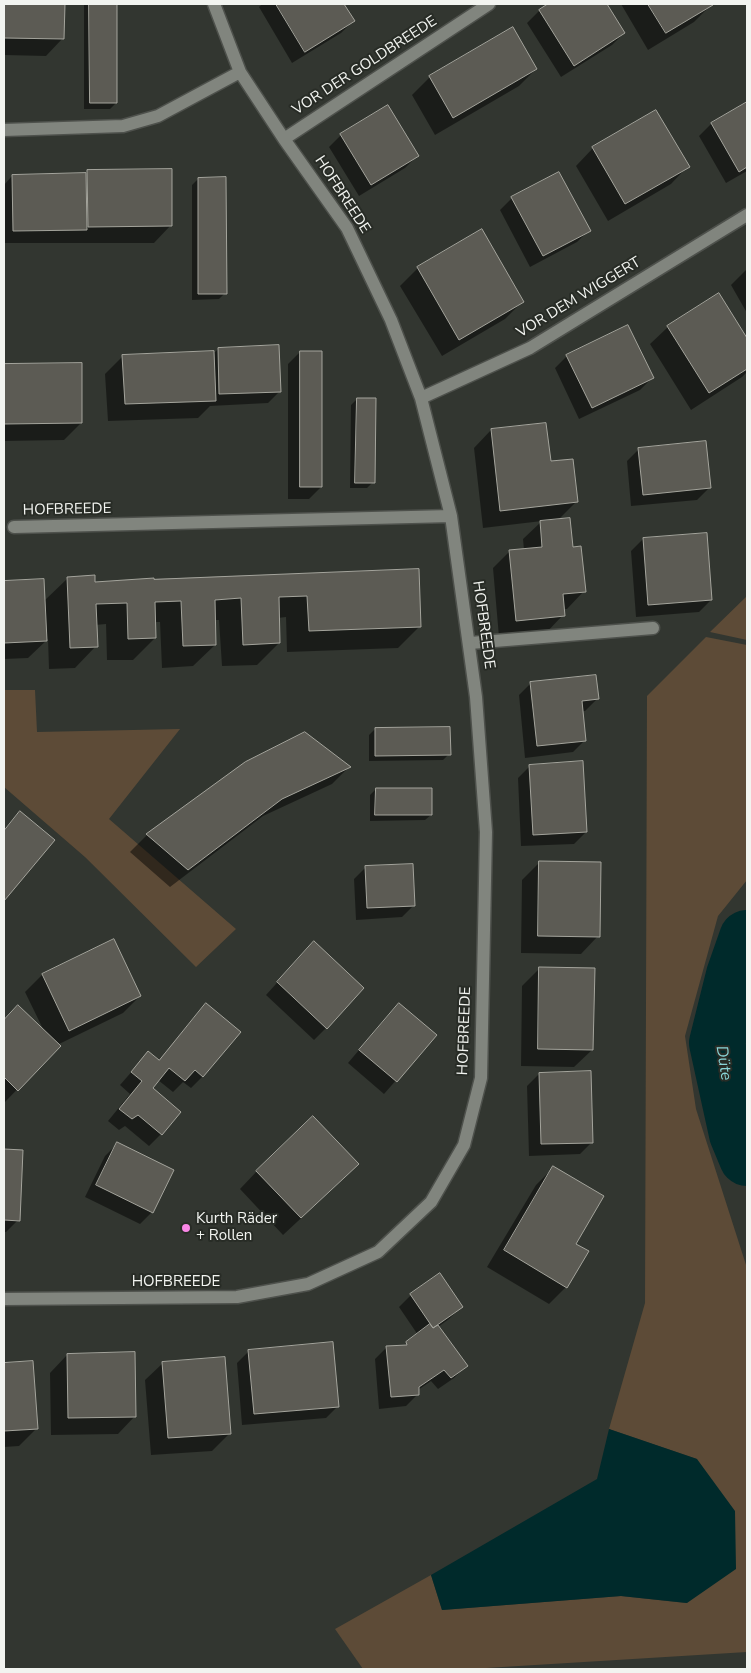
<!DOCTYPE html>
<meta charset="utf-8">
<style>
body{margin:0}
#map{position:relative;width:751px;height:1673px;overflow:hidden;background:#323630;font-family:"Nunito Sans",sans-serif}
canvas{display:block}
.frame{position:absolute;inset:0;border:5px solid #f2f4f0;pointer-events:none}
</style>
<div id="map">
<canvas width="751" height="1673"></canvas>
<div class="frame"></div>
</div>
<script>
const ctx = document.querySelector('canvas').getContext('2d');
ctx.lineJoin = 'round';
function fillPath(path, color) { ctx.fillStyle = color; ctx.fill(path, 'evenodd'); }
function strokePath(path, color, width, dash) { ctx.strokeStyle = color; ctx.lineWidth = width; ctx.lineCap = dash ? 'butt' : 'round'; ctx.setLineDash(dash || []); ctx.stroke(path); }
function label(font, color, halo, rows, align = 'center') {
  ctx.font = font + ' "Nunito Sans",sans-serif'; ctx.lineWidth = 4; ctx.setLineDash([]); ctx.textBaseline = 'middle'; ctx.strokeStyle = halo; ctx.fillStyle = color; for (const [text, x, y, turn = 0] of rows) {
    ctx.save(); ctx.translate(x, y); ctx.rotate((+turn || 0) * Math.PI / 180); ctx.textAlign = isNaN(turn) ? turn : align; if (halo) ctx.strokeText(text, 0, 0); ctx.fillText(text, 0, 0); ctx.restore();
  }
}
const green = new Path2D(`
 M 747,596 L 747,640 L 710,632 Z
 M 706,637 L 747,645 L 747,880 L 718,916 L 685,1036 L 696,1109 L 747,1268 L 747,1652 L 470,1669 L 363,1669 L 335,1629 L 431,1575 L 442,1610 L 621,1596 L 686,1603 L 697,1459 L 609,1429 L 645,1303 L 647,696 Z
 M 4,690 L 35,690 L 37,732 L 180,729 L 109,819 L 236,929 L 196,967 L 85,857 L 4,787 Z`);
const water = new Path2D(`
 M 609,1429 L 697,1459 L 735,1511 L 736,1569 L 687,1603 L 621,1596 L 442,1610 L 431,1575 L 597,1479 Z`);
const shadow = new Path2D(`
 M 4,4 L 63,4 L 63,38 L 46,56 L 4,55 Z
 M 84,4 L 116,4 L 116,103 L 110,109 L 84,109 Z
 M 262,4 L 343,4 L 353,21 L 341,33 L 292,63 L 259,7 Z
 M 551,4 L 605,4 L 624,33 L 612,45 L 561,77 L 527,23 L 539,11 Z
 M 621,4 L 712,4 L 694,22 L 648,50 Z
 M 513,29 L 536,69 L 519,86 L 435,135 L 412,95 L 430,77 Z
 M 747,104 L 747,171 L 726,183 L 699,136 L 711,124 Z
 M 341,135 L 417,156 L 405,168 L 359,196 L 329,147 Z
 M 593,148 L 688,166 L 671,184 L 608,221 L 576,166 Z
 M 88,172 L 171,225 L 154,243 L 4,243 L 4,185 L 12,176 L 85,174 Z
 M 198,179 L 225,293 L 219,299 L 192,300 L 192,185 Z
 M 512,198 L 589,230 L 577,242 L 530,267 L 500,210 Z
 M 418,268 L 522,302 L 505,319 L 442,356 L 400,286 Z
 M 747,269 L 747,313 L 731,285 Z
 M 718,294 L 747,341 L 747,372 L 742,377 L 691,410 L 650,344 L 668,327 Z
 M 627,327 L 652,378 L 640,390 L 579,419 L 555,368 L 567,356 Z
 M 218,349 L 280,391 L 268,403 L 210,406 L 198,418 L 108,421 L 105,374 L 123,356 L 215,352 Z
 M 300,352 L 321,487 L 309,499 L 288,499 L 288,364 Z
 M 4,365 L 81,365 L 81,423 L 64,440 L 4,441 Z
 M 357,399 L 373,482 L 367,488 L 350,488 L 351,405 Z
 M 545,424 L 550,463 L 577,501 L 558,520 L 572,548 L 584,591 L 567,609 L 563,609 L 563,615 L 546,633 L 499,637 L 493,568 L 510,551 L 524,550 L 523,539 L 542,521 L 483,528 L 474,448 L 491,430 Z
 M 639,449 L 709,488 L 697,500 L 631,506 L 627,461 Z
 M 643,539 L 711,600 L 699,612 L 636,617 L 631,551 Z
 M 418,570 L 420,626 L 398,648 L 287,652 L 286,617 L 278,618 L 279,643 L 257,665 L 222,666 L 219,620 L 214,620 L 215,645 L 193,666 L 162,668 L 160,622 L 154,622 L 155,638 L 133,660 L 107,660 L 106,624 L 95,625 L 96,646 L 75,668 L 49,669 L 48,639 L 28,658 L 4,659 L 4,582 L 43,580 L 44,601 L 68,578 L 93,583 Z
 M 531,683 L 597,699 L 585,711 L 582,711 L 585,740 L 573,752 L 525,758 L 519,695 Z
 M 375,729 L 449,754 L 443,760 L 369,761 L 369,735 Z
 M 245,763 L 349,767 L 332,784 L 263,816 L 170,887 L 130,852 L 147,835 Z
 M 530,766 L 586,832 L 574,844 L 521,846 L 518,778 Z
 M 376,789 L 431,815 L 425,820 L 370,821 L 370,795 Z
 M 20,813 L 53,840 L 4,899 L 4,830 Z
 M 540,862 L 598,936 L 581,954 L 521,953 L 522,880 Z
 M 366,867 L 414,905 L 402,917 L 356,920 L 354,879 Z
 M 113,941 L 140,996 L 123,1013 L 57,1045 L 59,1046 L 5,1102 L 4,1101 L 4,1021 L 18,1007 L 44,1031 L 25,992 L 42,975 Z
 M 302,955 L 326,1028 L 314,1040 L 266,995 Z
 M 540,968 L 592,1050 L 574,1067 L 521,1066 L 522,986 Z
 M 206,1005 L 203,1076 L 191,1088 L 183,1082 L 173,1092 L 158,1080 L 151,1088 L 161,1134 L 149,1146 L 125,1126 L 119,1130 L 108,1121 L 130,1094 L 120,1085 L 148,1053 L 158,1061 L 194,1017 Z
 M 387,1017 L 435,1036 L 384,1094 L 348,1063 Z
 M 539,1074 L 592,1142 L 580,1154 L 529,1156 L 527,1086 Z
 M 117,1144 L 152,1212 L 140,1224 L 85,1197 L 105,1156 Z
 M 4,1150 L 22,1151 L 18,1220 L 6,1232 L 4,1232 Z
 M 553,1168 L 566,1287 L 549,1304 L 487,1267 L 536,1185 Z
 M 257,1171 L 340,1182 L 283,1235 L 240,1189 Z
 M 411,1295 L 461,1307 L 449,1319 L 438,1327 L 466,1366 L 454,1378 L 438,1389 L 431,1381 L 418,1390 L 418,1394 L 406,1406 L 379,1409 L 375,1359 L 387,1347 L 403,1347 L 418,1335 L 399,1307 Z
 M 249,1351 L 338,1406 L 326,1418 L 242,1425 L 237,1363 Z
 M 67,1355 L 135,1416 L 118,1434 L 51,1435 L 50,1373 Z
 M 32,1362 L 37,1428 L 19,1446 L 4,1447 L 4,1364 Z
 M 163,1363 L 229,1434 L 212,1451 L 151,1455 L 145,1380 Z`);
const river = new Path2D(`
 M 747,938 L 734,975 L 717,1043 L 737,1134 L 747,1158`);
const building = new Path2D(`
 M 4,4 L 65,4 L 64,39 L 4,38 Z
 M 89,4 L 117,4 L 117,103 L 90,103 Z
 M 276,4 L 344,4 L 355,21 L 305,52 Z
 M 548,4 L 607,4 L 625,33 L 574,66 L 539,10 Z
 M 648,4 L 713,4 L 713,5 L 666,33 Z
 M 513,27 L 537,69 L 453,118 L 429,76 Z
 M 747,102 L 747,167 L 739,172 L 711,123 Z
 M 388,105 L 419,156 L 371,185 L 340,134 Z
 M 656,110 L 690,167 L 625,204 L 592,147 Z
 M 172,169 L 172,226 L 88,227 L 87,170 Z
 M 559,172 L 591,231 L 543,256 L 511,197 Z
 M 86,173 L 87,230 L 13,231 L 12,175 Z
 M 226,177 L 227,294 L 198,294 L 198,178 Z
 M 482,229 L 524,302 L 459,340 L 417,267 Z
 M 719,293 L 747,338 L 747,369 L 709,393 L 667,326 Z
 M 628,325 L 654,378 L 592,408 L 566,355 Z
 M 279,345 L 281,392 L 219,394 L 218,348 Z
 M 214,351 L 216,401 L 125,404 L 122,355 Z
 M 300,351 L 322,351 L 322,487 L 300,487 Z
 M 82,363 L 82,423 L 4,424 L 4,364 Z
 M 357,398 L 376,398 L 375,483 L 355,483 Z
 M 546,423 L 551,461 L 573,459 L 578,502 L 500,511 L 491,429 Z
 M 706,441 L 711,488 L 643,495 L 638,448 Z
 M 570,518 L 573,547 L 581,546 L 586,592 L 563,594 L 565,616 L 516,621 L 509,550 L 542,547 L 540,521 Z
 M 707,533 L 712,600 L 648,605 L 643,538 Z
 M 419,569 L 421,627 L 309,631 L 307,596 L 279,597 L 280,643 L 243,645 L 241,598 L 215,600 L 216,645 L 183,646 L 181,601 L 155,602 L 156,638 L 128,639 L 127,603 L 96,604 L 98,647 L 70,648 L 67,577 L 95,575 L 95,582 L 154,578 L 154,579 Z
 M 44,579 L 47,641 L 4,643 L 4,581 Z
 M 596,675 L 599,699 L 582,701 L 586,741 L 537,746 L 530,682 Z
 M 450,727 L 451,755 L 375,756 L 375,728 Z
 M 305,732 L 351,767 L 282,799 L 188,870 L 146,834 L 245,762 Z
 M 583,761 L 587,832 L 533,835 L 529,765 Z
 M 376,788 L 432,788 L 432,815 L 375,815 Z
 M 20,811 L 55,840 L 4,901 L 4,831 Z
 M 539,861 L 601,862 L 600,937 L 538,936 Z
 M 413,864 L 415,906 L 367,908 L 365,866 Z
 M 114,939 L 141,996 L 69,1031 L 42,974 Z
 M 314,941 L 364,988 L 327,1029 L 277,982 Z
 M 539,967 L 595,968 L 593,1050 L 538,1049 Z
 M 206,1003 L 241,1032 L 203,1077 L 195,1070 L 185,1081 L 169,1068 L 153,1088 L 181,1112 L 162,1135 L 138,1115 L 132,1119 L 119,1109 L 142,1081 L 131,1072 L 148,1051 L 159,1060 Z
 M 399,1003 L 437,1035 L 397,1082 L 359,1050 Z
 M 18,1005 L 61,1046 L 18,1091 L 4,1077 L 4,1020 Z
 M 591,1071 L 593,1143 L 541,1144 L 539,1073 Z
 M 313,1116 L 359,1164 L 301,1218 L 256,1171 Z
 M 117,1142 L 174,1170 L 153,1213 L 96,1185 Z
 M 4,1149 L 23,1150 L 20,1221 L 4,1220 Z
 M 553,1166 L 604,1196 L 576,1244 L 589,1251 L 567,1288 L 504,1250 Z
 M 440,1273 L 463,1307 L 433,1328 L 410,1294 Z
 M 430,1324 L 433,1328 L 438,1325 L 468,1366 L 451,1378 L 444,1370 L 419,1387 L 419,1395 L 391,1397 L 386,1346 L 407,1345 L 406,1342 Z
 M 333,1342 L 339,1407 L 254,1414 L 248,1350 Z
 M 135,1352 L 136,1417 L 68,1418 L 67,1354 Z
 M 225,1357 L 231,1434 L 168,1438 L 162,1362 Z
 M 33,1361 L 38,1429 L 4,1431 L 4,1363 Z`);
const service = new Path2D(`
 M 470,643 L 653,628`);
const minor = new Path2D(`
 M 4,130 L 123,126 L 158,116 L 240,72
 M 284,139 L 489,4
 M 421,398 L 530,348 L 747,215
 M 14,527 L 451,516
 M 4,1299 L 237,1297 L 308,1284 L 378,1252 L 431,1202 L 464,1145 L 481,1078 L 486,832 L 476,697 L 451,516 L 421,398 L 391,320 L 347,228 L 284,139 L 240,72 L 214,4`);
const markers = [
 [186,1228,5,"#fa87e6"]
];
const streetNames = [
 ["VOR DER GOLDBREEDE",365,66,-33],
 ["HOFBREEDE",342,195,57],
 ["VOR DEM WIGGERT",579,298,-31],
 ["HOFBREEDE",67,510,-1],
 ["HOFBREEDE",483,625,82],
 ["HOFBREEDE",465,1031,-88],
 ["HOFBREEDE",176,1282]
];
const poiNames = [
 ["Kurth Räder",196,1219],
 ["+ Rollen",196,1236]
];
const waterNames = [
 ["Düte",723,1063,81]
];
fillPath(green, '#5d4b37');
fillPath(water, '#002a2b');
fillPath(shadow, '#0007');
strokePath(river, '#002a2b', 56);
fillPath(building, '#5c5b54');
strokePath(building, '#a4a49c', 1);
strokePath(service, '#4e514c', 15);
strokePath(minor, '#4e514c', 15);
strokePath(service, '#81857e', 12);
strokePath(minor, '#81857e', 12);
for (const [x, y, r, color] of markers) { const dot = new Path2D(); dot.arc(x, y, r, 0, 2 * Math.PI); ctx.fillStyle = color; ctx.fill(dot); strokePath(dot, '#282c26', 2); }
label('15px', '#f2f4f0', '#282c26', streetNames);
label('15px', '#f2f4f0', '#282c26', poiNames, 'left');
label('italic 16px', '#88d3d5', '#282c26', waterNames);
</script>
